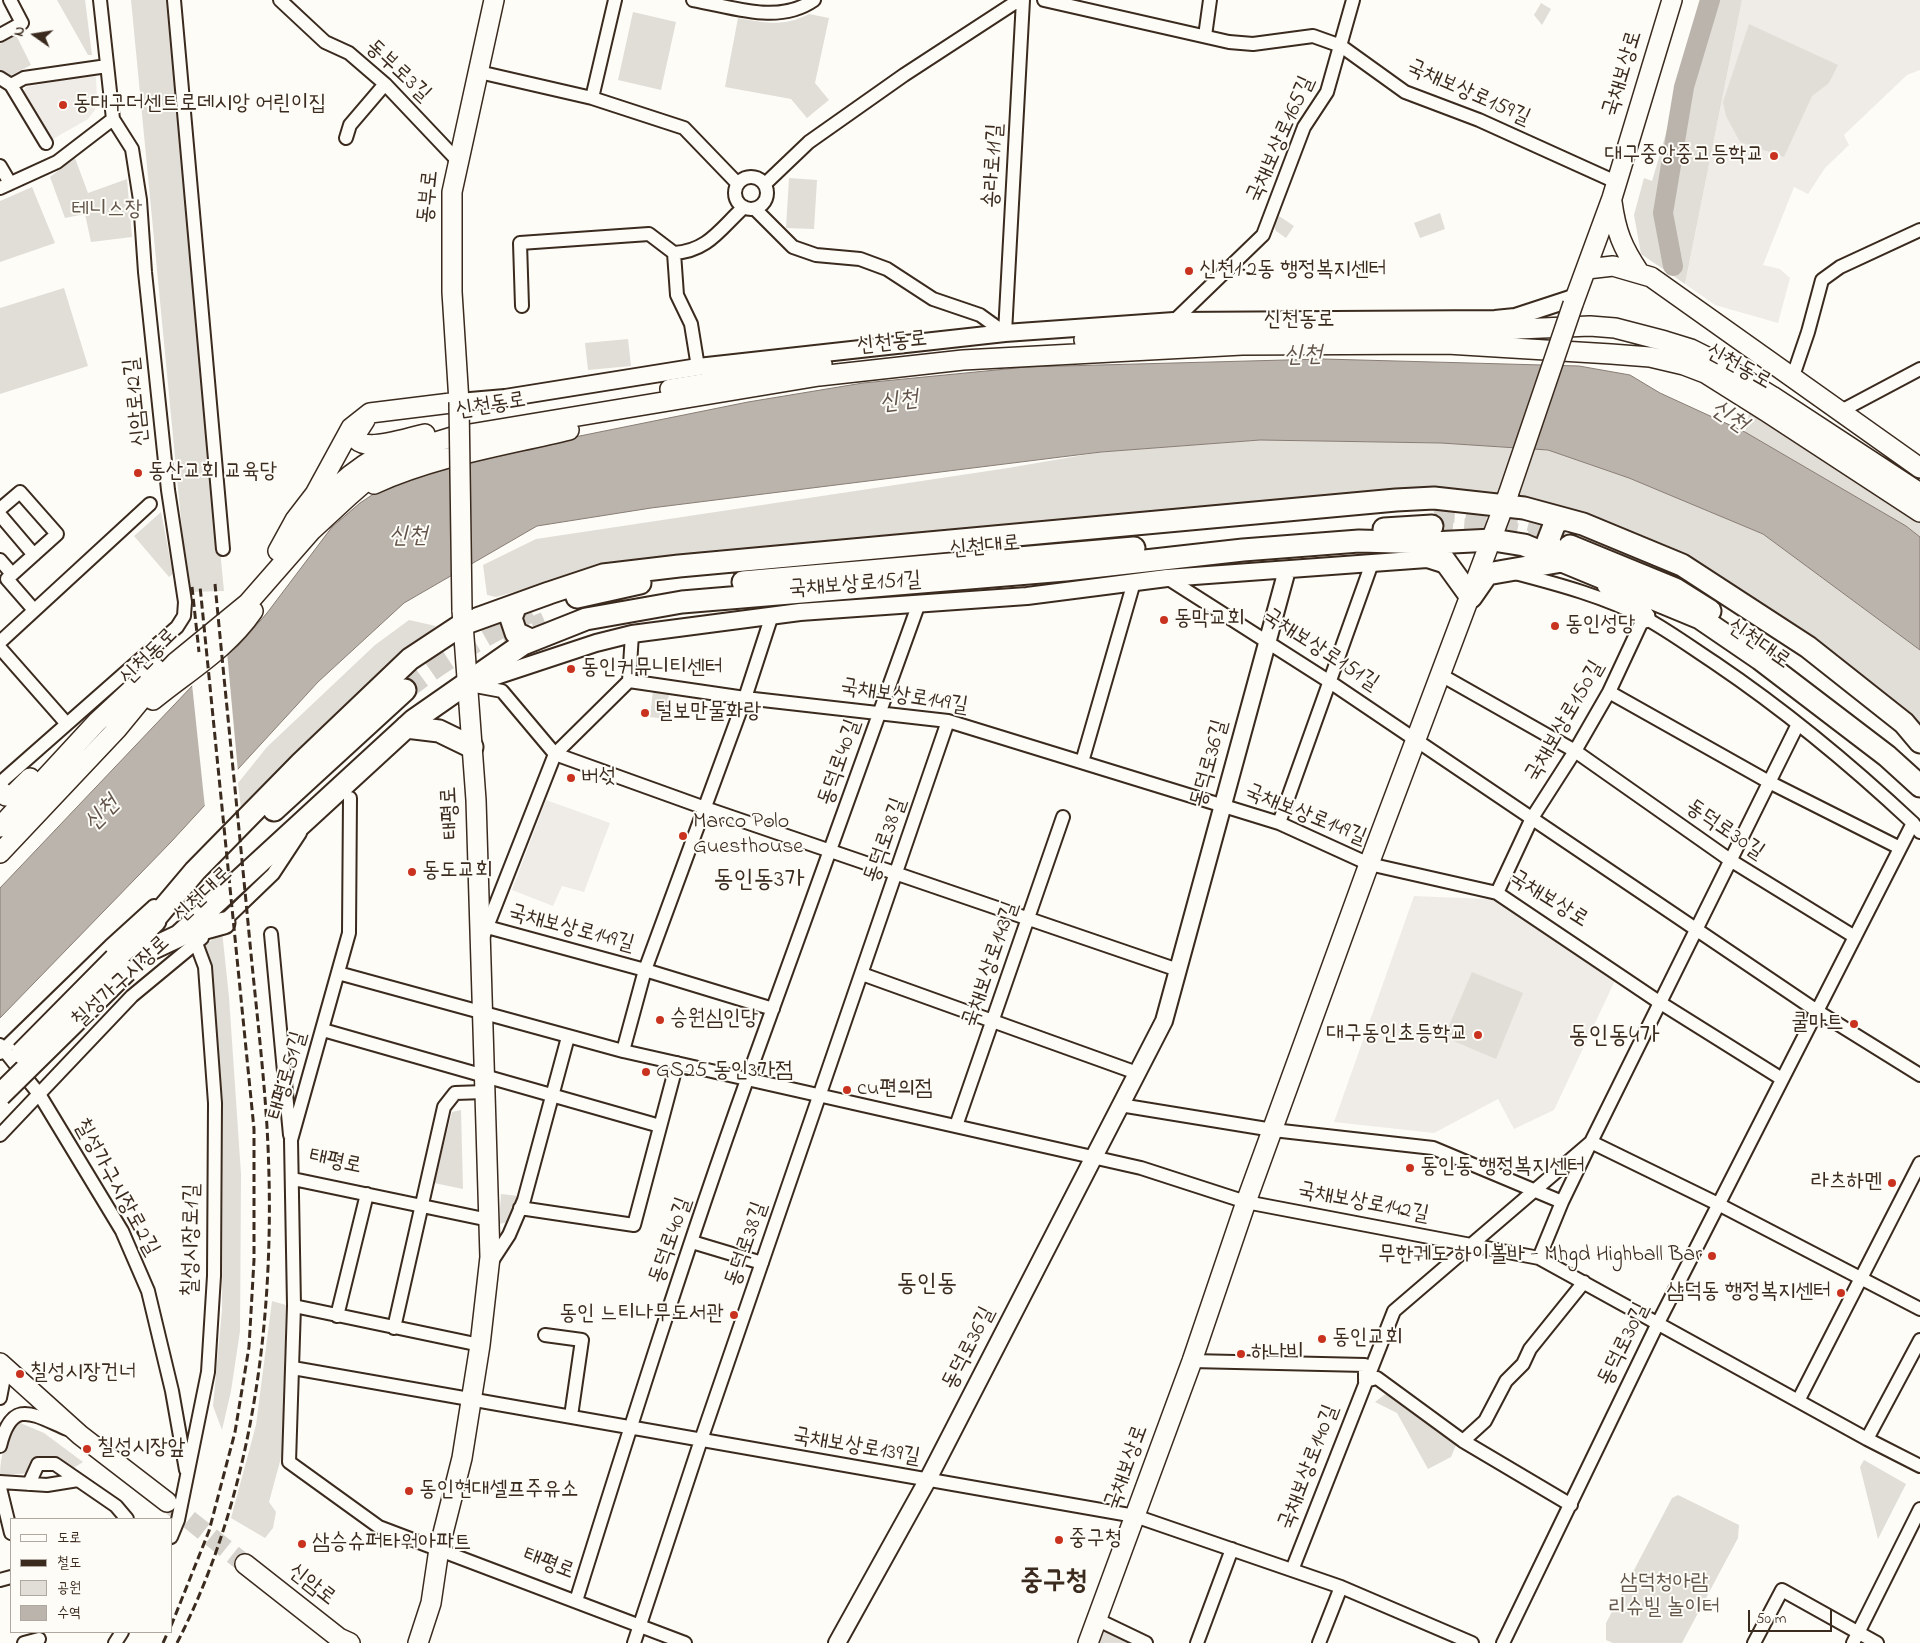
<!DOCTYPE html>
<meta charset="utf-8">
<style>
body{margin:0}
#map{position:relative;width:1920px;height:1643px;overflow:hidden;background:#fdfcf7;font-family:"Indie Flower","Poor Story",sans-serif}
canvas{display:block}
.legend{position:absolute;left:10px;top:1518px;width:162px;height:115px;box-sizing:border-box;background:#fdfcf7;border:1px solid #afa8a0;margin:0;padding:6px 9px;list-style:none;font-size:15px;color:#3b2a1e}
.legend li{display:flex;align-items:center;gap:10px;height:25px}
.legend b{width:25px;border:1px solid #afa8a0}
.north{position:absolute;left:10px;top:10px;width:50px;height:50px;-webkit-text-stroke:4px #fdfcf7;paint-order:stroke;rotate:283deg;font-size:14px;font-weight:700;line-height:20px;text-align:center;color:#3b2a1e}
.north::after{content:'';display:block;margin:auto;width:18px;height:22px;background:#3b2a1e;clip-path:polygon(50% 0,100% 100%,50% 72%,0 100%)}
.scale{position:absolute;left:1748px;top:1610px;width:84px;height:22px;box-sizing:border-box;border:2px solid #3b2a1e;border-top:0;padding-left:6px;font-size:15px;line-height:18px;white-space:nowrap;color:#3b2a1e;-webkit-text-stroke:4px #fdfcf7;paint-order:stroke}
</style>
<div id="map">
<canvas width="1920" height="1643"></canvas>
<ul class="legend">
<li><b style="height:6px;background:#fdfcf7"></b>도로</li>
<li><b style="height:6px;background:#3b2a1e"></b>철도</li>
<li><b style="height:14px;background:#e1ded7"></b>공원</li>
<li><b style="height:14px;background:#bbb4ad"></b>수역</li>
</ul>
<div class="north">N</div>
<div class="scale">50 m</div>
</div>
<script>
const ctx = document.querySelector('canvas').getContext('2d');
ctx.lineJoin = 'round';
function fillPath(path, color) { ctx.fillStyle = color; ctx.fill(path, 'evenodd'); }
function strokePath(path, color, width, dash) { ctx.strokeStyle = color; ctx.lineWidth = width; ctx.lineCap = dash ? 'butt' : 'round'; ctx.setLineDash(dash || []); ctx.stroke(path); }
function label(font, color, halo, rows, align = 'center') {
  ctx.font = font + ' "Indie Flower","Poor Story",sans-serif'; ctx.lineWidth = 4; ctx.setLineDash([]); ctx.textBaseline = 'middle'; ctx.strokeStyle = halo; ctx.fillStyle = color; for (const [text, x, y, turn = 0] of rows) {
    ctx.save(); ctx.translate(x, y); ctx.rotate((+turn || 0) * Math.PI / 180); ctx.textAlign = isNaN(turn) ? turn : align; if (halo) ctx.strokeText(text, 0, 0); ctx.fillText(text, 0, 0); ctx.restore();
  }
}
const built = new Path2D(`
 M 1742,0 L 1920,0 L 1920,70 L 1907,75 L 1844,135 L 1849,145 L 1825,168 L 1808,194 L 1794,187 L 1763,265 L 1780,269 L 1790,278 L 1778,323 L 1715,305 L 1685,284 Z
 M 92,75 L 96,77 L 97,99 L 95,110 L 88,119 L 53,139 L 23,93 L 26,87 Z
 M 546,800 L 610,823 L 584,892 L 562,886 L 553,906 L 512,890 Z
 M 1414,896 L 1513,900 L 1620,970 L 1554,1110 L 1514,1129 L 1498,1099 L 1434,1133 L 1334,1122 Z`);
const green = new Path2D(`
 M 57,0 L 85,0 L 92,55 L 88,55 Z
 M 131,0 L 167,0 L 224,591 L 188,592 Z
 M 1705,0 L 1742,0 L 1685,284 L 1641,254 L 1634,215 L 1644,178 L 1652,181 Z
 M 1541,3 L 1551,9 L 1542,25 L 1534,15 Z
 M 633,12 L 676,22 L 661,90 L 618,80 Z
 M 809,14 L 829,18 L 815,83 L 829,100 L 807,118 L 791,99 L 725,87 L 738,18 C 765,23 784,27 809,14 Z
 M 1749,24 L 1838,65 L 1829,83 L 1812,96 L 1784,157 L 1740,142 L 1726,116 L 1723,102 Z
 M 16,35 L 31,65 L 8,77 L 0,73 L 0,44 Z
 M 75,158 L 88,193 L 127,179 L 132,237 L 91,242 L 85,214 L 65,218 L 50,177 Z
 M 789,178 L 817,180 L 814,229 L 786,228 Z
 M 32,187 L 55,243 L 0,262 L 0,201 Z
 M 1440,213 L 1445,229 L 1420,238 L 1414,223 Z
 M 1279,216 L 1294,226 L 1286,238 L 1276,231 L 1273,224 Z
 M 64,288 L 88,366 L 0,394 L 0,308 Z
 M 628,339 L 631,366 L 588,370 L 585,343 Z
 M 1750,409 L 1920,518 L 1920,537 L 1906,526 L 1745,432 Z
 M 1260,440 L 1441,443 L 1548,450 L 1629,478 L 1763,534 L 1920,650 L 1920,728 L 1876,685 L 1747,601 L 1583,515 L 1535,498 L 1438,491 L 601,568 L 496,597 L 487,595 L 483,565 L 536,539 L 1008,468 L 1101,452 Z
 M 161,512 L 173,574 L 169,577 L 134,536 Z
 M 409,620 L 436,626 L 300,751 L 292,756 L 241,809 L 238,783 L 267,747 L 375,645 Z
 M 653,691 L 669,693 L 666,719 L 650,717 Z
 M 222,931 L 229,997 L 241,1174 L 240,1331 L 231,1391 L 222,1430 L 213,1406 L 222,1310 L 223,1103 L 211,967 L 205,946 Z
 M 1472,972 L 1523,993 L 1496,1059 L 1444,1037 Z
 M 461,1110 L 463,1189 L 434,1183 L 452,1112 Z
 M 501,1194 L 518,1196 L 508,1222 L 499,1224 Z
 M 272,1301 L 286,1305 L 282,1454 L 269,1502 L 276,1512 L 273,1528 L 265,1538 L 231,1518 L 256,1425 Z
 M 1388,1392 L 1459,1438 L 1451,1457 L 1428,1469 L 1397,1413 L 1375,1402 Z
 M 18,1422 L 44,1433 L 83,1462 L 69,1471 L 0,1475 C 0,1454 6,1439 18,1422 Z
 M 1864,1460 L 1906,1484 L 1878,1539 L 1860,1467 Z
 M 1678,1495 L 1739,1525 L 1738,1538 L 1682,1643 L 1613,1643 L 1606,1640 L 1606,1623 L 1672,1498 Z
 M 1096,1619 L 1146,1643 L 1087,1643 Z`);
const water = new Path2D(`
 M 1323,359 L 1579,366 L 1630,375 L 1660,393 L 1745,432 L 1906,526 L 1920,537 L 1920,650 L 1763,534 L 1629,478 L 1548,450 L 1441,443 L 1260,440 L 1101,452 L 651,508 L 537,526 L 404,603 L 318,682 L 171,842 L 0,1018 L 0,888 L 193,685 L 239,645 L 267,613 L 332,527 L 360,503 L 387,485 L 431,471 L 555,441 L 748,402 L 863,383 L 1027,367 Z`);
const pier = new Path2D(`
 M 227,652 L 238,772 L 205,808 L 192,684 Z`);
const river = new Path2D(`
 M 1673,266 L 1663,213 L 1684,87 L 1710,0`);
const secondaryTunnel = new Path2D(`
 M 167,1502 L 245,1564`);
const trunkTunnel = new Path2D(`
 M 1434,511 L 1512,516 L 1563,529
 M 1432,526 L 1508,532 L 1565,544
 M 504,640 L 545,622
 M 405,690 C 447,657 491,632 538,608`);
const minor = new Path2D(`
 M 174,0 L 223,549
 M 280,0 L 325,42 L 349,53 L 385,84 L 458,161
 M 693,0 C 733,7 778,25 814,0
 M 1044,0 L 1229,42 L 1253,44 L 1313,36 L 1341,46 L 1405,92 L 1479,120 L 1616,182
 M 0,35 L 22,23 L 10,0
 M 1205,36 L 1210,0
 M 479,72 L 592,98 L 684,128 L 738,184
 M 0,78 L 11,85 L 46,143
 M 11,85 L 24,78 L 107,66
 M 592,98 L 615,0
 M 346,138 L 350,125 L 385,84
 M 0,166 L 10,183
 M735 193a16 16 0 1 1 32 0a16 16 0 1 1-32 0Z
 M 765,184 L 809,142 L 904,75 L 1019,0
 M 0,188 L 57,162 L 113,119
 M 755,209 L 793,247 L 816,255 L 860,259 L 887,269 L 933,299 L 980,315 L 1005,333
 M 522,306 L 520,243 L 649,234 L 674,253
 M 1174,321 L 1263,235 L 1304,127 L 1327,92 L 1353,0
 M 1005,333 L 1023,0
 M 698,367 L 691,324 L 677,295 L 674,253 C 708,251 720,229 744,207
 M 1792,379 L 1808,332 L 1822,280 L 1840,267 L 1920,230
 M 1841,411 L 1920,369
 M 0,509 L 20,492 L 57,534 L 7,579 L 34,610
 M 0,515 L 34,555
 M 0,560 L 12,574
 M 1515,573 C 1557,584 1606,597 1645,618 C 1669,631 1692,648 1715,663 C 1786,711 1851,765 1913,823 L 1920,832
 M 1167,578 L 1330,682 L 1817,1011 L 1920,1075
 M 0,642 L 150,504
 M 0,648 L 67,724
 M 1441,675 L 1575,751 L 1730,860 L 1855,937
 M 629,681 L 745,698 L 948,721 L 1279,823 L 1369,864 L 1497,893 L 1659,1002 L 1782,1079
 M 470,685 L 502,691 L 555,754 L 705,808 L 1178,970
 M 1609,692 L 1769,782 L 1900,848
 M 1082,762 L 1134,582
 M 0,783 L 177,627 L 184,616 L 185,602 L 168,490 L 145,272 L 140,200 L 132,149 L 113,119 L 100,0
 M 350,798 L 349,933 L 291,1140 L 294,1306 L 289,1462 L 379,1527 L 685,1643
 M 1279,823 L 1372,563
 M 1497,893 L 1532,818 L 1575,751 L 1609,692 L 1644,617
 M 220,925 L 273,874 L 300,833
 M 487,927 L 645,970 L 773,1009
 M 271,934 L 290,1135
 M 483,937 L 555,754 L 629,681 L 632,634
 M 338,973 L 623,1051 L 1141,1168 L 1246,1202 L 1539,1258 L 1867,1439 L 1920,1466
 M 862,974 L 1137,1073
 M 323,1030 L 660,1126
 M 0,1045 L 39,1094 L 122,1231 L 148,1291 L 172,1391 L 186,1470
 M 623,1051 L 645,970 L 745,698 L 772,615
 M 0,1053 L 110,946 L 154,906
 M 1120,1105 L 1273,1130 L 1433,1148 L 1562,1202
 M 956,1126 L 1063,817
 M 0,1135 L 132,996 L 202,938
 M 293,1179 L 489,1220
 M 520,1208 L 634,1225 L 677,1063
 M 692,1242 L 762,1263
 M 1539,1258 L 1562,1202 L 1591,1142 L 1798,724
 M 490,1264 L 509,1235 L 524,1200 L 568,1037
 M 294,1306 L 480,1345
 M 337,1316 L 367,1194
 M 394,1328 L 444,1107 L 455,1093 L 485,1092
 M 545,1335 L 582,1340 L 571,1416
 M 1192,1361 L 1365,1365 L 1365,1379
 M 293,1368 L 1135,1516 L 1341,1587 L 1472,1643
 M 1365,1381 L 1377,1378 L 1463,1441 L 1571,1505
 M 0,1398 L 6,1367
 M 1798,1401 L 1920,1163
 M 1867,1439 L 1920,1340
 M 1463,1441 L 1485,1421 L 1506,1381 L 1523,1364 L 1530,1349 L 1584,1282
 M 0,1446 C 12,1398 32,1414 67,1429
 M 0,1482 L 47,1485 L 78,1480
 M 29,1484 L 38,1464 L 55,1464 L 116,1506 L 127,1519
 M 0,1488 L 11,1533
 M 171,1537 L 178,1520 L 208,1372 L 214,1276 L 215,1103 L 205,967 L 196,943
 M 1292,1570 L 1394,1311 L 1591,1142 L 1718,1204 L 1920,1309
 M 0,1580 L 11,1577
 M 576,1601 C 631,1425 686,1250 748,1077 C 805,919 863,761 919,603
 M 1096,1619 L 1146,1643
 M 24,1643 L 39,1639
 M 115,1643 L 122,1632
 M 634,1643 L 701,1440 L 948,721
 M 1197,1643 L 1232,1549
 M 1319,1643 L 1341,1587
 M 1503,1643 L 1658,1323 L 1913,823
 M 1754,1643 L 1782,1590 L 1877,1643
 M 1853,1643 L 1920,1509`);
const tertiary = new Path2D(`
 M 459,402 L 505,398 L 698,367 L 1005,333 L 1174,321 L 1495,319 L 1515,317 L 1576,297
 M 472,684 L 596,643 L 632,634 L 800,612 L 1027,596 L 1167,578 L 1372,563 L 1427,559 L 1449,566
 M 837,1643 L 927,1481 L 1164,1021 L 1287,570`);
const secondary = new Path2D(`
 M 1612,202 C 1616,231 1622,247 1639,272
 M 1587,269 L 1613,266 L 1651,277 L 1920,468
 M 1573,304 L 1612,198 L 1672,0
 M 1084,340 L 1200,332 L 1471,331 L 1590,326 L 1615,328 L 1665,341 L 1691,349 L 1715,361 L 1772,396 L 1920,493
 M 670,389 L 822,364
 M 365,420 L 356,434 L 357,440 C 369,452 409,437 425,434
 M 374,484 C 436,456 503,446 569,430
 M 293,534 C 324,498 348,470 392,449
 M 278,551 L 295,520 L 315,494 L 351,428 L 370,413 L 459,402 L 452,292 L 452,192 L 494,0
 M 153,700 C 187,672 227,649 253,611
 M 0,790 L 6,796 L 13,795 L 30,778
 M 0,827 L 97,722 L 155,668
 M 0,853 L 117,729 L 149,690 L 176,662 L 248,603 L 311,531 L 350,495 L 381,468 L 416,448 L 452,437 L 819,376 L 963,360 L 1242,345 L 1447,344 L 1611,354 L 1650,357 L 1684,365 L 1705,373 L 1767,412 L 1920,512
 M 0,1363 L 80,1435 L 167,1502
 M 245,1564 L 339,1638 L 350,1643
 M 418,1643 L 431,1603 L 439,1549 L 462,1458 L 480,1345 L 490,1257 L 476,800 L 462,610
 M 1088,1643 L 1192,1361 L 1246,1202 L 1369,864 L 1509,492`);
const trunk = new Path2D(`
 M 1384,529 L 1432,526
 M 1432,543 L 1493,540 L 1524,545 L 1563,561
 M 1570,546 L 1675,589 L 1710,611
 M 1562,561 L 1548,541 L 1555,523 L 1563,519
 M 743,582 L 1134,548
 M 1608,585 L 1644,617
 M 577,597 L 640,583
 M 516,605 L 511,618 L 516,633 L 531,640
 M 406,727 L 439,731 L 472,747
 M 274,810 L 405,690
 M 146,929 L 195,871 L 301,763 L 410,659 L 463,624 L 549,593 L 603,575 L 679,566 L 1396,500 L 1434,498 L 1524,508 L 1583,524 L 1682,565 L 1808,647 L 1904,723 L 1920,742
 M 184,934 L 224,923
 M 147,951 L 179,936 L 414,720 L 523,644 L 586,619 L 682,602 L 1065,570 L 1243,550 L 1359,541 L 1432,543 L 1471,597 L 1487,574 L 1562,561 L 1700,618 L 1760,659 L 1887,756 L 1920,786
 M 115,959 L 155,921`);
const rail = new Path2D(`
 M 192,587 L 199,652
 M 171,1626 L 209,1531 L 235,1432 L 249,1347 L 254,1260 L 254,1129 L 200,586
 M 163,1643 L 168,1632
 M 177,1643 C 257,1487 277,1300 267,1127 C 263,1062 255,998 249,933 C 238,817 226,700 215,584`);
const secondaryBridge = new Path2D(`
 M 459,402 L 462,610
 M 1509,492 L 1573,304`);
const trunkBridge = new Path2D(`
 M 22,1053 L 115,959
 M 0,1095 L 126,971`);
const markers = [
 [63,105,5,"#c8321e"],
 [1774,156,5,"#c8321e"],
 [1189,271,5,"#c8321e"],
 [138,473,5,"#c8321e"],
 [1164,620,5,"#c8321e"],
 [1555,626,5,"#c8321e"],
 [571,669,5,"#c8321e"],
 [645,713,5,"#c8321e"],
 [571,778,5,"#c8321e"],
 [683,836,5,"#c8321e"],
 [412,872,5,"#c8321e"],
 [660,1020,5,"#c8321e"],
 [1854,1024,5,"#c8321e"],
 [1478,1035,5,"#c8321e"],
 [646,1072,5,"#c8321e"],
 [847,1090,5,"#c8321e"],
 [1410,1168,5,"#c8321e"],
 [1892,1183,5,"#c8321e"],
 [1712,1256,5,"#c8321e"],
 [1841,1293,5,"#c8321e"],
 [734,1315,5,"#c8321e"],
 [1322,1339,5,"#c8321e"],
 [1241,1354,5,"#c8321e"],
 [20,1374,5,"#c8321e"],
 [87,1449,5,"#c8321e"],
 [409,1491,5,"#c8321e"],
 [1059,1540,5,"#c8321e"],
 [302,1544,5,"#c8321e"]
];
const streetNames = [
 ["동부로3길",397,72,43],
 ["국채보상로",1624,74,-73],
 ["국채보상로159길",1468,94,24],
 ["국채보상로165길",1282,140,-66],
 ["송라로11길",995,166,-87],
 ["동부로",430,197,-84],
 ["신천동로",1299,321],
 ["신천동로",892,344,-6],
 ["신천동로",1738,368,29],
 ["신암로12길",138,402,-96],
 ["신천동로",491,407,-9],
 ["신천대로",985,548,-5],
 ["국채보상로151길",855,586,-4],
 ["신천대로",1758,645,35],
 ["국채보상로151길",1320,651,33],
 ["신천동로",150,658,-45],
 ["국채보상로149길",904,698,9],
 ["국채보상로150길",1566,722,-60],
 ["동덕로40길",841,763,-71],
 ["동덕로36길",1211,764,-75],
 ["태평로",452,813,-93],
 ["국채보상로149길",1305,816,22],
 ["동덕로30길",1724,831,34],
 ["동덕로38길",887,841,-71],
 ["신천대로",204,896,-43],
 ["국채보상로",1548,900,32],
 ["국채보상로149길",571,930,15],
 ["국채보상로143길",992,965,-71],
 ["칠성가구시장로",122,983,-43],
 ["태평로51길",289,1076,-74],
 ["태평로",335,1163,12],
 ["칠성가구시장로2길",115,1188,61],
 ["국채보상로142길",1363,1204,11],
 ["칠성시장로1길",193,1240,-89],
 ["동덕로40길",672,1241,-71],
 ["동덕로38길",748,1245,-71],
 ["동덕로30길",1625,1345,-64],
 ["동덕로36길",970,1349,-63],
 ["국채보상로139길",856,1448,10],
 ["국채보상로",1128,1468,-70],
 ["국채보상로140길",1310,1468,-69],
 ["태평로",548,1565,21],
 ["신암로",311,1586,38]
];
const poiNames = [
 ["동대구더센트로데시앙 어린이집",73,105],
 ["대구중앙중고등학교",1764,156,"right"],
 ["신천1·2동 행정복지센터",1199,271],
 ["동산교회 교육당",148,473],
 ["동막교회",1174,620],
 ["동인성당",1565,626],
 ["동인커뮤니티센터",581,669],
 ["털보만물화랑",655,713],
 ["버섯",581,778],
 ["Marco Polo",693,823],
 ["Guesthouse",693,848],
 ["동도교회",422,872],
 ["승원심인당",670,1020],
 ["쿨마트",1844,1024,"right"],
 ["대구동인초등학교",1468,1035,"right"],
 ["GS25 동인3가점",656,1072],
 ["cu편의점",857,1090],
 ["동인동 행정복지센터",1420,1168],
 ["라츠하멘",1882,1183,"right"],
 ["무한궤도 하이볼바 - Mhgd Highball Bar",1702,1256,"right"],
 ["삼덕동 행정복지센터",1831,1293,"right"],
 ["동인 느티나무도서관",724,1315,"right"],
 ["동인교회",1332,1339],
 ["하나비",1251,1354],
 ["칠성시장건너",30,1374],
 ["칠성시장앞",97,1449],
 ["동인현대셀프주유소",419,1491],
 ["중구청",1069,1540],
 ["삼승슈퍼타워아파트",312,1544]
];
const parkNames = [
 ["테니스장",107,211],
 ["삼덕청아람",1664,1584],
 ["리슈빌 놀이터",1664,1609]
];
const waterNames = [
 ["신천",1303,357,-1],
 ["신천",899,403,-7],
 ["신천",1728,418,35],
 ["신천",408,538],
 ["신천",103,815,-45]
];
const quarterNames = [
 ["동인동3가",759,882],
 ["동인동4가",1614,1038],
 ["동인동",927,1286]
];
const districtNames = [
 ["중구청",1054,1583]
];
fillPath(built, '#efece7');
fillPath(green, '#e1ded7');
fillPath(water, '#bbb4ad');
strokePath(water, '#887d74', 1);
fillPath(pier, '#fdfcf7');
strokePath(river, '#bbb4ad', 20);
strokePath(secondaryTunnel, '#d6d2cc', 19, [19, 9]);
strokePath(trunkTunnel, '#d6d2cc', 21, [21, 11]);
strokePath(minor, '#3b2a1e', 16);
strokePath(tertiary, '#3b2a1e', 20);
strokePath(secondary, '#3b2a1e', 22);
strokePath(trunk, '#3b2a1e', 25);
strokePath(minor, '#fdfcf7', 12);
strokePath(tertiary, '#fdfcf7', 16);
strokePath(secondary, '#fdfcf7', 19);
strokePath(trunk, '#fdfcf7', 21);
strokePath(rail, '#3b2a1e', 3, [8, 4]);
strokePath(secondaryBridge, '#3b2a1e', 22, []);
strokePath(trunkBridge, '#3b2a1e', 25, []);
strokePath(secondaryBridge, '#fdfcf7', 19);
strokePath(trunkBridge, '#fdfcf7', 21);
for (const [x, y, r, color] of markers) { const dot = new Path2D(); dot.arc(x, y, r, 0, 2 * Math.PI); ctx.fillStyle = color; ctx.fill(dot); strokePath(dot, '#fdfcf7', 2); }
label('22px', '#3b2a1e', '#fdfcf7', streetNames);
label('22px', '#3b2a1e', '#fdfcf7', poiNames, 'left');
label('22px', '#64574c', '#fdfcf7', parkNames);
label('italic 24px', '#615349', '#fdfcf7', waterNames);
label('25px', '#3b2a1e', '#fdfcf7', quarterNames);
label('bold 28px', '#3b2a1e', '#fdfcf7', districtNames);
</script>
